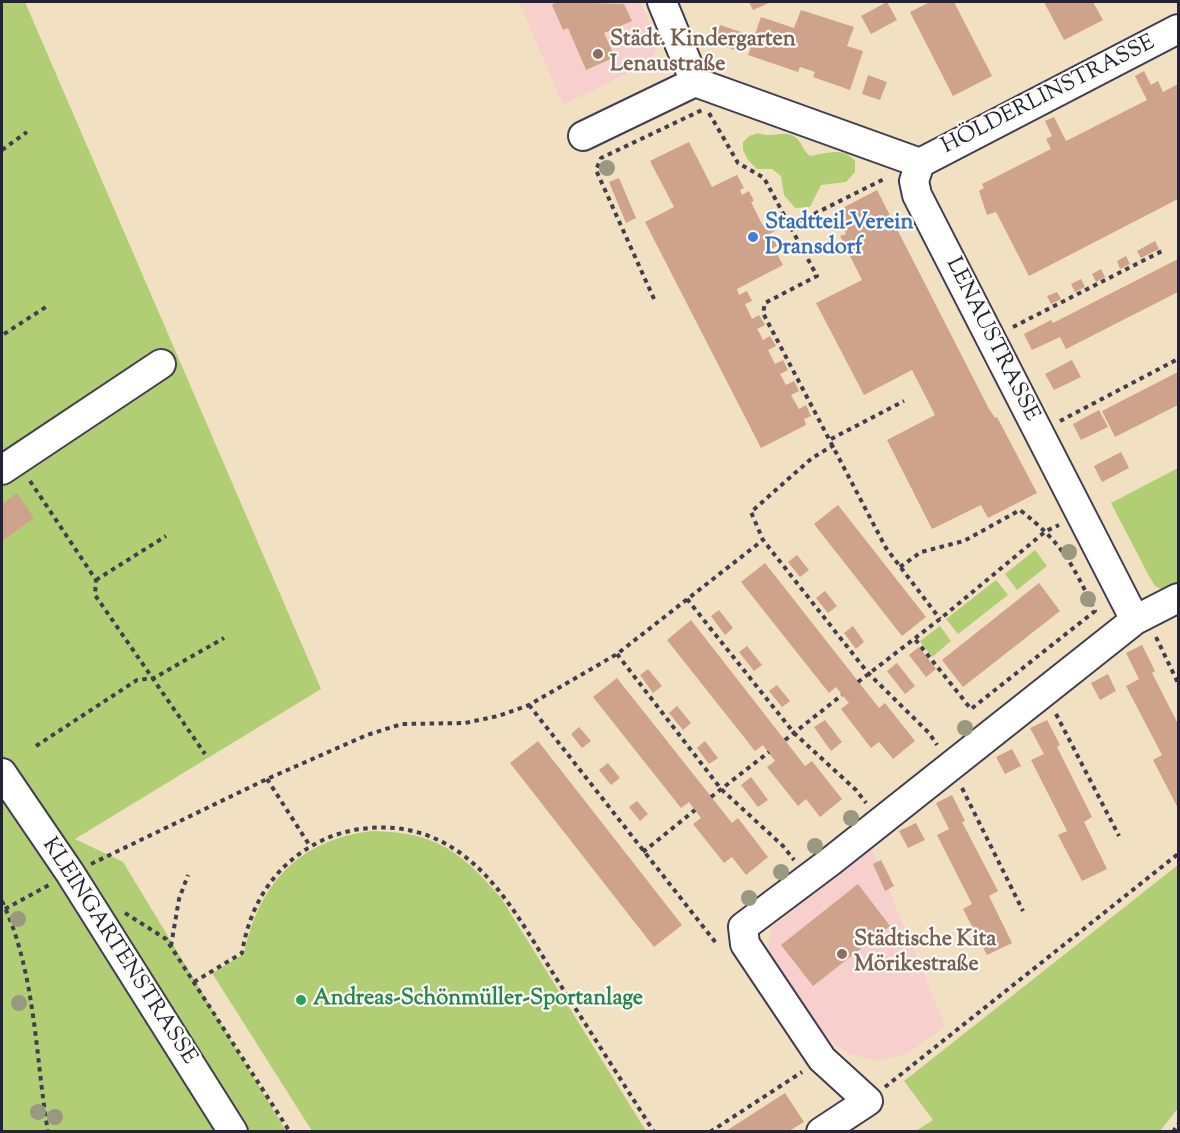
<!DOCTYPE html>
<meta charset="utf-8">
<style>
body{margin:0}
#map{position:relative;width:1180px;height:1133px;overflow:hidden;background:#f1e0c1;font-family:"Sorts Mill Goudy",serif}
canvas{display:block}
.frame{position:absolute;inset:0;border:3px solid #22223b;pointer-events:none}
</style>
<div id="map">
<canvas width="1180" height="1133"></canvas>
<div class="frame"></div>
</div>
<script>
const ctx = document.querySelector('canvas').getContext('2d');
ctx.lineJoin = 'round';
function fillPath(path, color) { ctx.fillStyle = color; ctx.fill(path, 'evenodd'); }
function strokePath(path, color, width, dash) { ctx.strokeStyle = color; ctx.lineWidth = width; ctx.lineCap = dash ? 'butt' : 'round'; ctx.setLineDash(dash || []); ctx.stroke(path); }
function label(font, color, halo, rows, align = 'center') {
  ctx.font = font + ' "Sorts Mill Goudy",serif'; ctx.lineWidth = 4.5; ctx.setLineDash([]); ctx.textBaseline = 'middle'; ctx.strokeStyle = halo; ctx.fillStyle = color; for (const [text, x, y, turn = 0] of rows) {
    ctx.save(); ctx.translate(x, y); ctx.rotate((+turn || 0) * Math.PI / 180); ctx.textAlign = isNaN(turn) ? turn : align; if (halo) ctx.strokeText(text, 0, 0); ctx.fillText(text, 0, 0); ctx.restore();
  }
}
const built = new Path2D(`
 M 519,2 L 640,2 L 657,41 L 656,50 L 652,59 L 644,65 L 563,105 Z
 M 871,847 L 945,1026 L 909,1053 L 877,1061 L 849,1054 L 821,1035 L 770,959 L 768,949 L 772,927 Z`);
const green = new Path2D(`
 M 2,2 L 25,2 L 321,689 L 75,839 L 123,862 L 286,1131 L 2,1132 Z
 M 758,133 C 771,139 784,129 795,137 C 802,142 803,151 810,156 C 826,154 843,146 855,161 L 855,172 L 846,182 L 821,185 L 810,207 L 795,208 L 784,195 L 781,176 L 772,169 L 757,169 L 748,160 L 743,150 L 743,142 L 749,136 Z
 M 1178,468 L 1178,582 L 1163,590 L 1155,586 L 1149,576 L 1111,503 Z
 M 1035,550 L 1047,566 L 1017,590 L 1005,574 Z
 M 996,580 L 1008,595 L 958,634 L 946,619 Z
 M 940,626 L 951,641 L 932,657 L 920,641 Z
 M 372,831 C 435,832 461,851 501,898 L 646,1131 L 312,1131 L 212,973 L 244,954 C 259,884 298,840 372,831 Z
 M 1178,865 L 1178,1108 L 1160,1131 L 916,1131 L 933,1120 L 904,1081 Z`);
const building = new Path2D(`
 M 556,2 L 624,4 L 632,21 L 604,33 L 615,57 L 586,70 L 568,28 L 563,30 L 552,5 Z
 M 749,2 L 771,2 L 753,10 Z
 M 887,2 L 897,20 L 871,34 L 861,16 Z
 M 930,2 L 954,2 L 992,76 L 953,96 L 910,12 Z
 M 1044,2 L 1093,2 L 1103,20 L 1064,40 Z
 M 801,10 L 854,27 L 847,46 L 863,51 L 850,90 L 813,77 L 815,72 L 800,67 L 798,72 L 748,55 L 761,17 L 794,28 Z
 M 720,25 L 747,34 L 741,52 L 714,43 Z
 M 1144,71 L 1151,85 L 1158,81 L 1163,92 L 1178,84 L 1178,199 L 1029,276 L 996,212 L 987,215 L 979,191 L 984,188 L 982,184 L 1051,149 L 1046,139 L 1052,136 L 1045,121 L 1054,117 L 1066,141 L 1147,100 L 1135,76 Z
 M 868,75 L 887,82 L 880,100 L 862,94 Z
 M 689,142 L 712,187 L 737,175 L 744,188 L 740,190 L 742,195 L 749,191 L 754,201 L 751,202 L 763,226 L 770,222 L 775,231 L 767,235 L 768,237 L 772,235 L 777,246 L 770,249 L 772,254 L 776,252 L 783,265 L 737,289 L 739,295 L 747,291 L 752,301 L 745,304 L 752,319 L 759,315 L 765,325 L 757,329 L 760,334 L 763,340 L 770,336 L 776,346 L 768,350 L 775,364 L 783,360 L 788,370 L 780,374 L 786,385 L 794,381 L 799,391 L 791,395 L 799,409 L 806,405 L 811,416 L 804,419 L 806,425 L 761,448 L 645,222 L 674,207 L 650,161 Z
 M 619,178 L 636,218 L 626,223 L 609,182 Z
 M 877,190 L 989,409 L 995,418 L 997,417 L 1037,493 L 988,518 L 981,505 L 932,529 L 887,440 L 935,415 L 912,370 L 864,395 L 816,303 L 862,280 L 840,236 L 846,234 L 835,212 Z
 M 1155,241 L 1159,249 L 1141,258 L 1137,251 Z
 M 1126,256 L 1130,264 L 1120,269 L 1117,261 Z
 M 1178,259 L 1178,292 L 1066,349 L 1060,337 L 1032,350 L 1024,334 L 1051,320 L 1053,323 Z
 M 1101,269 L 1105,277 L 1096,282 L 1092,274 Z
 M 1081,279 L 1085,287 L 1075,292 L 1071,284 Z
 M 1057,292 L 1061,299 L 1051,304 L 1047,296 Z
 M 1072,360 L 1081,377 L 1054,390 L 1045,374 Z
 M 1178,372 L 1178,405 L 1115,437 L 1102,411 Z
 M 1099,410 L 1108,427 L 1081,440 L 1073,424 Z
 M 1121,452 L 1129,468 L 1102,482 L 1094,466 Z
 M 17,493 L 34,518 L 2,541 L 2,504 Z
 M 838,505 L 926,617 L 902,636 L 814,524 Z
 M 797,555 L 809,570 L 800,577 L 788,562 Z
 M 765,563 L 879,708 L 885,703 L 915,741 L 893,759 L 879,742 L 871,748 L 841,709 L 849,703 L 836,687 L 829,693 L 741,582 Z
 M 1039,583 L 1060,611 L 963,687 L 942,660 Z
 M 825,591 L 837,606 L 828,613 L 816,598 Z
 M 719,610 L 733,628 L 725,635 L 711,616 Z
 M 691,620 L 805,766 L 812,761 L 842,799 L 820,817 L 806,799 L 798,806 L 767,767 L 775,761 L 763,745 L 755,751 L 667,640 Z
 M 853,626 L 864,642 L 856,649 L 844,633 Z
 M 1142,645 L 1155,671 L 1152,673 L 1178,724 L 1178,808 L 1153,760 L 1162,755 L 1126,686 L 1139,679 L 1126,653 Z
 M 747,646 L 762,665 L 754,671 L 739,652 Z
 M 919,647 L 936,669 L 926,677 L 909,655 Z
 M 897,663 L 915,686 L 905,694 L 887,671 Z
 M 648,669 L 662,686 L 653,693 L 640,675 Z
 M 1108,674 L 1116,691 L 1100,700 L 1091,683 Z
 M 617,678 L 732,823 L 738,818 L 768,857 L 746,875 L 732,857 L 724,863 L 693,824 L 701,818 L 689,802 L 681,808 L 593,697 Z
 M 777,685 L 790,701 L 782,707 L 769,691 Z
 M 677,706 L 691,723 L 683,730 L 669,713 Z
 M 825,720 L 842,742 L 831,751 L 814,727 Z
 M 1047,720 L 1060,745 L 1057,747 L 1092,817 L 1084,822 L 1107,869 L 1082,881 L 1058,835 L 1067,831 L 1031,760 L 1044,754 L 1030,728 Z
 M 579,727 L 591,741 L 582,748 L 571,734 Z
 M 538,741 L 682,925 L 654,947 L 510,763 Z
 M 705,741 L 718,758 L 709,764 L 697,748 Z
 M 1012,749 L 1021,766 L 1005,774 L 996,757 Z
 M 608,763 L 620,778 L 611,785 L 599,770 Z
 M 751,777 L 768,800 L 758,807 L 741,785 Z
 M 952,795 L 965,821 L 962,822 L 998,891 L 989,896 L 1012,943 L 987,955 L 963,909 L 972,904 L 937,835 L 949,829 L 936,803 Z
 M 637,801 L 648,814 L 640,821 L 629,807 Z
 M 916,823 L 925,840 L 908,848 L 899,831 Z
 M 881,860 L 894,886 L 885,891 L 873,864 Z
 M 858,884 L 890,926 L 813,986 L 781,945 Z
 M 785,1093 L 804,1122 L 789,1131 L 726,1131 Z`);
const path = new Path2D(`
 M 709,113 L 738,163 L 764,178 L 817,276 L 765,303 L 763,313 L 886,548 L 940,619
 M 2,150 L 27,132
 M 790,226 L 886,178
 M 654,299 L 596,170 L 601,158 L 702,110
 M 1013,327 L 1162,251
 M 4,334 L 49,305
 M 1060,421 L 1178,359
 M 831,439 L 904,401
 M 834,445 L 812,458 L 751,512 L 763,540 L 868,673 L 929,733 L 937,745
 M 30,481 L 96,580 L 95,595 L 205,754
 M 900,567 L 921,552 L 964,541 L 1020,510 C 1063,544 1072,563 1095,611 L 971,709 L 915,639
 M 96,580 L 166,536
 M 687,599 L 794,733 L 856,790 L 866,803
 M 1156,637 L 1178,683
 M 617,654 L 721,789 L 783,846 L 794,860
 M 858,682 L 940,619 L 1046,531 L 1059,525
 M 529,705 L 716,943
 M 1056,714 L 1119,836
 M 785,740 L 842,695
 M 36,746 L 137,680 L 154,678 L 224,638
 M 267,779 L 310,846
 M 962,788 L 1023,911
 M 711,797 L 769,752
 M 643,852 L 695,810
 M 91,864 L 267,779 L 367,735 L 402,724 L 465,723 L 498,716 L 529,705 L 617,654 L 763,540
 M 2,901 C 36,973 35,1055 48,1132
 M 5,909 L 49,885
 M 125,913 L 166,939 L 290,1132
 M 171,946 L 179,899 L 188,875
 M 194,982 L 242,953 C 250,903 276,862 323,840 C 344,830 370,826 394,828 C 481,836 519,920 561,986 C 592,1034 623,1083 654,1132
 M 885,1087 L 1178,854
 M 710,1132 L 802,1072
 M 1173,1132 L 1178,1124`);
const minor = new Path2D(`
 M 662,2 L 695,82 L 920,163 L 914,181 L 917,195 L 1135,620
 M 583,136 L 695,82
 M 920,163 L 1178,29
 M 2,470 L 161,364
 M 2,773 L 70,873 L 233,1132
 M 821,1132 L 868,1101 L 822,1059 L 745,944 L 743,927 L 831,861 L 1135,620 L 1178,598`);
const trees = [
 [607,168],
 [1069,552],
 [1088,599],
 [965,728],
 [851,818],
 [815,846],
 [781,872],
 [749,898],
 [18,919],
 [19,1003],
 [38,1112],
 [55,1117]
];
const markers = [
 [598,54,6,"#8d6e63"],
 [753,237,6,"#3f7fe0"],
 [842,954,6,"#8d6e63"],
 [301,1000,6,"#2e9e5b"]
];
const educationNames = [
 ["Städt. Kindergarten",610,41],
 ["Lenaustraße",610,66],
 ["Städtische Kita",854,941],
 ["Mörikestraße",854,966]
];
const streetNames = [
 ["HÖLDERLINSTRASSE",1049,96,-27],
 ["LENAUSTRASSE",991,340,63],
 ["KLEINGARTENSTRASSE",118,952,57]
];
const shopNames = [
 ["Stadtteil-Verein",765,224],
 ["Dransdorf",765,249]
];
const leisureNames = [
 ["Andreas-Schönmüller-Sportanlage",313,1000]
];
fillPath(built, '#f7d0ce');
fillPath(green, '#b1ce74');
fillPath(building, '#cea28b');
strokePath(minor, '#413e4f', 32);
strokePath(path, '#413e4f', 4, [4.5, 4.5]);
strokePath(minor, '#fff', 28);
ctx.fillStyle = '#9b9882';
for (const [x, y] of trees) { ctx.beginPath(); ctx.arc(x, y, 8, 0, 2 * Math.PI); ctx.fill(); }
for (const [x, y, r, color] of markers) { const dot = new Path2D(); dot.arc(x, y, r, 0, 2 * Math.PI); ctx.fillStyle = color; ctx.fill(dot); strokePath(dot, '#fdfcf7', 2); }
label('bold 22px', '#785e54', '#fdfcf7', educationNames, 'left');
label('22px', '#22223b', '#fdfcf7', streetNames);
label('bold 22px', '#366cbe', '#fdfcf7', shopNames, 'left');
label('bold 22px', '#27864d', '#fdfcf7', leisureNames, 'left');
</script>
